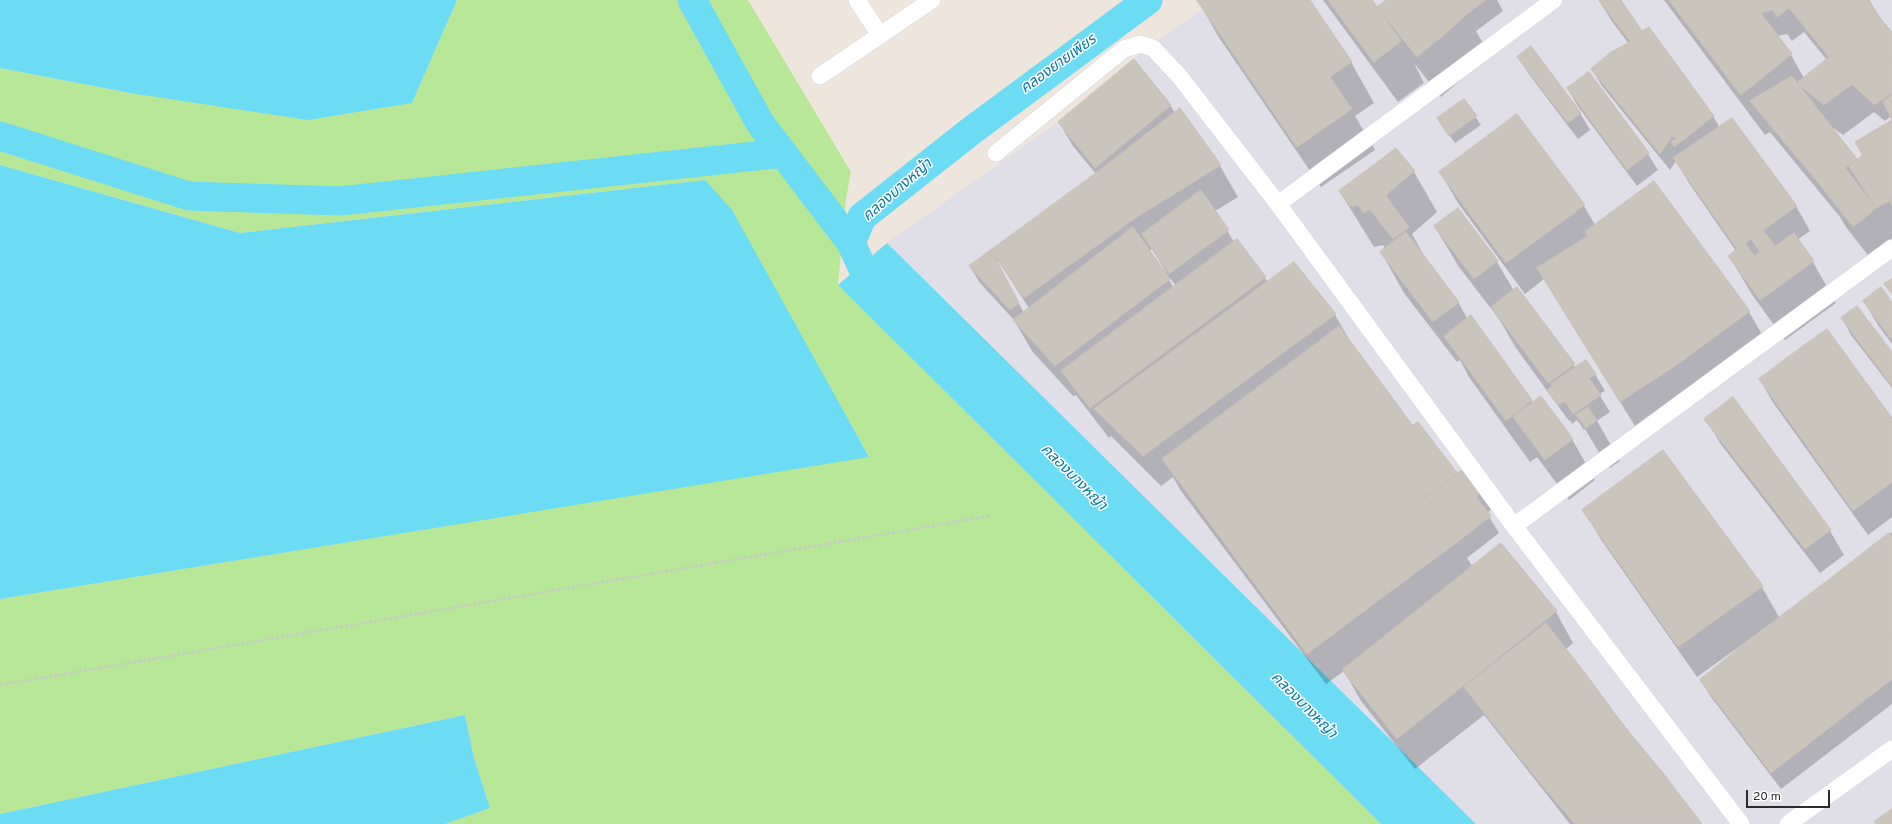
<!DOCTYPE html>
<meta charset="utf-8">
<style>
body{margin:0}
#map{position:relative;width:1892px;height:824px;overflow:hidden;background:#eee5dd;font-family:Overpass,sans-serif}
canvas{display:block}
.scale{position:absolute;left:1746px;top:790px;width:84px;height:18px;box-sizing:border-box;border:2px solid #2c2c2c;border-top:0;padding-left:5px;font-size:12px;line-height:14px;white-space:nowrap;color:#2c2c2c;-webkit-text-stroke:3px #fff;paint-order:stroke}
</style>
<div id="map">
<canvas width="1892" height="824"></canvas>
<div class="scale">20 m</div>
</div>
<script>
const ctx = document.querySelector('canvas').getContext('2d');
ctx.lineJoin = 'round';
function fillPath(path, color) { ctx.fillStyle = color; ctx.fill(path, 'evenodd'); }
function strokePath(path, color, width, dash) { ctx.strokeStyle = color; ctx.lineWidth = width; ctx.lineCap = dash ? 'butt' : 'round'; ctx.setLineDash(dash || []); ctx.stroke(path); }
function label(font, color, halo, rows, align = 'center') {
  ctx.font = font + ' Overpass,"Noto Sans Thai",sans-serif'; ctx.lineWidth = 3; ctx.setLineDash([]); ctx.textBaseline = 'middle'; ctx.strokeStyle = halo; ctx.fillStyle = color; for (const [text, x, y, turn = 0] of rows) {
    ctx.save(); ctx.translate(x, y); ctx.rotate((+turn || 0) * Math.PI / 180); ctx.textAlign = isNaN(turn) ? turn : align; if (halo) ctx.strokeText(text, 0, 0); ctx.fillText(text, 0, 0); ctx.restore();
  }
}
const industrial = new Path2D(`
 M 1214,0 L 1892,0 L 1892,824 L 1476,824 L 887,243 L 1058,122 L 1134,59 Z`);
const green = new Path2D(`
 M 457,0 L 748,0 L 851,172 L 846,199 L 838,285 L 1381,824 L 445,824 L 490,808 L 474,758 L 465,715 L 0,814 L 0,599 L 869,456 L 705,180 L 240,233 L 0,165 L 0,68 L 130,93 L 412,103 Z`);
const water = new Path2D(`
 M 0,0 L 457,0 L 412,103 L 308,120 L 130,93 L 0,68 Z
 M 0,165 L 240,233 L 705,180 L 732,210 L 869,457 L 0,599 Z
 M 887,243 L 1476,824 L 1381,824 L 838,285 Z
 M 465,715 L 474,758 L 490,808 L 445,824 L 0,824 L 0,814 Z`);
const shadow = new Path2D(`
 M 1198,0 L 1309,0 L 1351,62 L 1374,103 L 1355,116 L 1375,150 L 1321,187 L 1218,36 Z
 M 1323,0 L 1371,0 L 1377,9 L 1388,0 L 1497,0 L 1503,11 L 1476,31 L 1490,55 L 1441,97 L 1414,63 L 1424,83 L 1398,102 Z
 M 1599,0 L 1620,0 L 1641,32 L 1713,116 L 1720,128 L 1796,206 L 1810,231 L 1797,240 L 1813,262 L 1836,303 L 1785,340 L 1753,296 L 1729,256 L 1736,251 L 1689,183 L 1676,161 L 1670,170 L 1602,86 L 1592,69 L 1629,44 L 1611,20 Z
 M 1664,0 L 1868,0 L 1892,34 L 1892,119 L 1891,116 L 1885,121 L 1874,112 L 1843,135 L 1829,125 L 1857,161 L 1864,155 L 1892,121 L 1892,254 L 1877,267 L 1846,227 L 1840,217 L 1770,132 L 1765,135 ZM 1804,32 L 1827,60 L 1804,78 L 1791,55 L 1777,36 L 1787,34 L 1792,41 Z
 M 1519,57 L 1580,113 L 1590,130 L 1578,139 L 1528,73 Z
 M 1589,73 L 1648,154 L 1658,170 L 1637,186 L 1577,105 L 1568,89 Z
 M 1464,100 L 1481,125 L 1455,143 L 1443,126 Z
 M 1170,105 L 1175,113 L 1180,109 L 1220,166 L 1238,197 L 1215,211 L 1234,242 L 1268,282 L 1294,263 L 1335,315 L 1353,346 L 1413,427 L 1457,475 L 1466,469 L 1493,508 L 1487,513 L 1499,533 L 1467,558 L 1473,567 L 1556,612 L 1573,643 L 1565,650 L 1701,824 L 1570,824 L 1484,715 L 1415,769 L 1361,701 L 1344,671 L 1326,684 L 1181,491 L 1173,477 L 1161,486 L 1111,436 L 1109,438 L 1076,395 L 1073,396 L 1032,351 L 1014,320 L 980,283 L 970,267 L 1096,174 L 1073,146 L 1059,122 ZM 1152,249 L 1166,272 L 1164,273 L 1149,251 ZM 999,262 L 1029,308 L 1024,313 L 997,263 ZM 1169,277 L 1176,286 L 1174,288 L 1168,278 Z
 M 1395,149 L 1414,172 L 1437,212 L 1412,234 L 1428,263 L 1458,302 L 1467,318 L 1533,403 L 1572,439 L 1595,480 L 1569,500 L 1537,457 L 1530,462 L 1469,377 L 1460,360 L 1457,362 L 1404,293 L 1381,252 L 1385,249 L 1383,245 L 1374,247 L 1340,192 Z
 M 1440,172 L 1584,206 L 1595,225 L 1654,182 L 1749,312 L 1767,343 L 1695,386 L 1635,426 L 1544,279 L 1525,294 L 1458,203 Z
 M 1458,209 L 1497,262 L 1514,291 L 1576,368 L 1595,374 L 1605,391 L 1599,394 L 1610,412 L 1597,421 L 1620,461 L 1610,468 L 1601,456 L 1585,429 L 1584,430 L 1577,420 L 1572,424 L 1570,420 L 1569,421 L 1516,348 L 1499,319 L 1459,267 L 1435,227 Z
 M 1864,301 L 1892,303 L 1892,344 L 1878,325 Z
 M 1842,318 L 1892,354 L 1892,388 L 1851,335 Z
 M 1760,380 L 1892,420 L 1892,517 L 1868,535 L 1774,404 Z
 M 1706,419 L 1830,531 L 1844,555 L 1820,573 L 1720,443 Z
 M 1584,511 L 1762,587 L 1780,619 L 1892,532 L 1892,704 L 1781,789 L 1711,697 L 1701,681 L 1776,622 L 1775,621 L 1697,677 L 1602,541 Z`);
const canal = new Path2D(`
 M 692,0 L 760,123 L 851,243
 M 0,136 L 189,196 L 340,201 L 783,153
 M 888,295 L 863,269 L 851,243 L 862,217 L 971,131 L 1148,0`);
const building = new Path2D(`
 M 1197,0 L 1310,0 L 1352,62 L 1330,77 L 1352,109 L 1297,147 Z
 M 1328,0 L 1372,0 L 1401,41 L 1374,62 Z
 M 1386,0 L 1416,0 L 1444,35 L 1417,57 L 1377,7 Z
 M 1416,0 L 1457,0 L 1467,14 L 1444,35 Z
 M 1457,0 L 1486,0 L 1467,14 Z
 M 1599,0 L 1621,0 L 1642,31 L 1649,27 L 1714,116 L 1674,147 L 1671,141 L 1677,139 L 1672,135 L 1675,132 L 1613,51 L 1630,42 Z
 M 1669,0 L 1751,0 L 1792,54 L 1741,95 Z
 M 1751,0 L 1800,0 L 1777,17 L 1773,10 L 1761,13 Z
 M 1800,0 L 1869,0 L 1879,17 L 1829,57 L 1789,8 Z
 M 1879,17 L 1892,32 L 1892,55 L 1824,105 L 1797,83 Z
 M 1531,46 L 1581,113 L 1568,123 L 1517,57 Z
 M 1613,51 L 1675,132 L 1660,154 L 1591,69 Z
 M 1892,55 L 1892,93 L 1874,105 L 1852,84 Z
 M 1134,59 L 1171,105 L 1095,168 L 1058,122 Z
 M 1589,72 L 1649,153 L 1627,170 L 1567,88 Z
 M 1792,76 L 1857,159 L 1821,186 L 1750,101 Z
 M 1892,95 L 1892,205 L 1855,142 L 1892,120 L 1883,102 Z
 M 1464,99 L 1477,116 L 1449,136 L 1437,118 Z
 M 1180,108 L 1221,165 L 1134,219 L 1099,171 Z
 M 1517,114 L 1585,205 L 1506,263 L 1439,172 Z
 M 1732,118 L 1797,206 L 1737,249 L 1673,158 Z
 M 1396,148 L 1415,171 L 1400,183 L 1381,160 Z
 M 1863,155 L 1890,201 L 1876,208 L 1849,166 Z
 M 1381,160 L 1400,183 L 1386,195 L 1367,170 Z
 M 1845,168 L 1876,208 L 1866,217 L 1846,193 L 1842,196 L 1830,180 Z
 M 1367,170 L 1397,211 L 1381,224 L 1370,209 L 1364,213 L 1358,205 L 1350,206 L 1339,191 Z
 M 1099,171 L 1134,219 L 1024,298 L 991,250 Z
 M 1830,180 L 1842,196 L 1846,193 L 1866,217 L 1853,227 L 1821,186 Z
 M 1654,181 L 1750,311 L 1681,362 L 1585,232 Z
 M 1201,190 L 1229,230 L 1169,274 L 1142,234 Z
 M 1458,208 L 1498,261 L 1474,279 L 1434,226 Z
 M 1397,211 L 1409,227 L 1393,239 L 1381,224 Z
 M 1133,227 L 1170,279 L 1055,366 L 1013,320 Z
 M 1763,230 L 1775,246 L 1768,252 L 1788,280 L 1760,300 L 1728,256 L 1745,243 L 1754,256 L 1760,252 L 1751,239 Z
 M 1406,232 L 1459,302 L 1433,322 L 1380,252 Z
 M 1794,233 L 1814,261 L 1788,280 L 1768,252 Z
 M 1588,236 L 1681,362 L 1620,402 L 1537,268 Z
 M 1237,239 L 1266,277 L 1090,408 L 1061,371 Z
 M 991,250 L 1019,303 L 1010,310 L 969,266 Z
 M 1294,262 L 1336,314 L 1143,456 L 1094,409 Z
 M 1892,279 L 1892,294 L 1884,284 Z
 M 1517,287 L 1575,364 L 1548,383 L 1491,307 Z
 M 1881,287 L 1892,302 L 1892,340 L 1863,301 Z
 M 1857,306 L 1892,352 L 1892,386 L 1841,318 Z
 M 1471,315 L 1532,400 L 1506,421 L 1444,336 Z
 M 1339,326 L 1374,373 L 1348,393 L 1313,346 Z
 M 1827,329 L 1892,418 L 1892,482 L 1883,489 L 1787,358 Z
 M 1313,346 L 1348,393 L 1197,506 L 1162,459 Z
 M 1787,358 L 1883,489 L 1853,511 L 1759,379 Z
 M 1586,360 L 1596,374 L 1589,378 L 1601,395 L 1573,414 L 1565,401 L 1558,405 L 1547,390 L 1552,386 L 1551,384 Z
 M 1374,373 L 1413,426 L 1387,445 L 1348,393 Z
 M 1348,393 L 1387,445 L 1236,559 L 1197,506 Z
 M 1541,396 L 1573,439 L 1545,460 L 1513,417 Z
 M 1733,397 L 1831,530 L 1805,549 L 1704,419 Z
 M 1588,407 L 1597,420 L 1586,428 L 1576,415 Z
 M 1418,422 L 1458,474 L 1427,497 L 1387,445 Z
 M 1387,445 L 1427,498 L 1275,611 L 1236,559 Z
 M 1663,450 L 1763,586 L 1678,647 L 1582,510 Z
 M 1466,467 L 1484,491 L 1476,497 L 1491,516 L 1459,541 L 1427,497 Z
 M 1427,498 L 1459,541 L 1387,594 L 1354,552 Z
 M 1889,533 L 1892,536 L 1892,641 L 1839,572 Z
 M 1501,543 L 1557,611 L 1397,739 L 1342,670 Z
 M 1354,552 L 1387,594 L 1307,654 L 1275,611 Z
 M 1839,572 L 1892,641 L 1892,679 L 1860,704 L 1789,610 Z
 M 1789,610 L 1860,704 L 1811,742 L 1738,649 Z
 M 1546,623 L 1585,673 L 1504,738 L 1464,687 Z
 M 1738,649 L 1811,742 L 1771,773 L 1700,680 Z
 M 1585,673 L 1621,722 L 1540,783 L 1504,738 Z
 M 1621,722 L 1663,773 L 1591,824 L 1575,824 L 1540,783 Z
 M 1663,773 L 1702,824 L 1591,824 Z
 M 1892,809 L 1892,824 L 1876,824 L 1874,822 Z`);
const path = new Path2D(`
 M 0,685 L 990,516`);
const service = new Path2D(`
 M 857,0 L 880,35
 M 820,76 L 932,0
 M 996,153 L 1124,49 L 1141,44 L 1153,48 L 1180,77 L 1278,204 L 1514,526 L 1741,824
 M 1278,204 L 1554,0
 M 1514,526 L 1892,248
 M 1788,824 L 1892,749`);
const waterNames = [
 ["คลองยายเพียร",1059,65,-36],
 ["คลองบางหญ้า",898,191,-41],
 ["คลองบางหญ้า",1073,478,45],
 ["คลองบางหญ้า",1303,706,45]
];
fillPath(industrial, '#e0dee6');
fillPath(green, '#b9e798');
fillPath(water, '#6cdbf4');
fillPath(shadow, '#0003');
strokePath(canal, '#6cdbf4', 29);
fillPath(building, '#c9c4bc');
strokePath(building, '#cac1b7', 1);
strokePath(service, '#d2d7e5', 18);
strokePath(path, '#c8c8c8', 2.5, [3, 2]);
strokePath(service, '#fff', 17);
label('italic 15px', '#077ba4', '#fff', waterNames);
</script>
